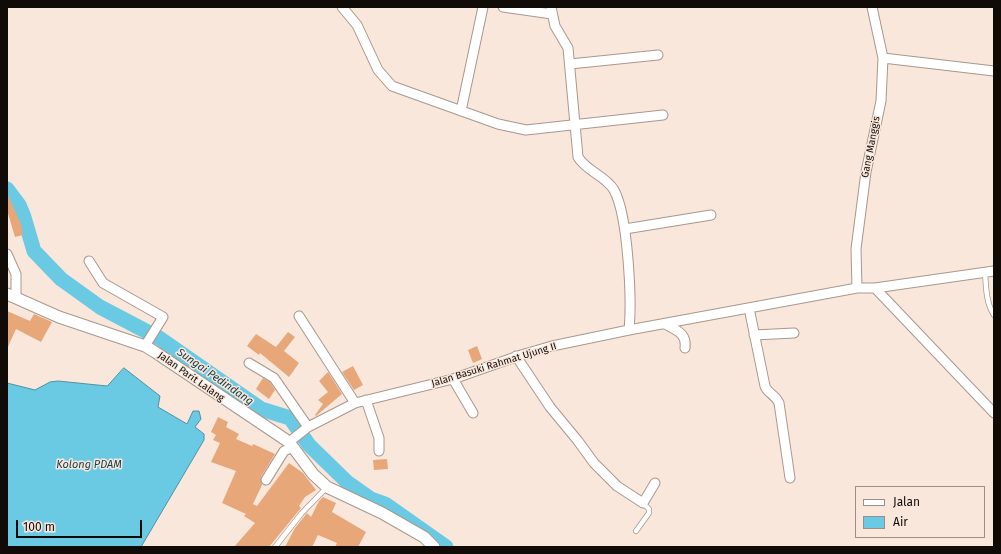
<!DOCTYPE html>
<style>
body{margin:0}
#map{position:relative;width:1001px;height:554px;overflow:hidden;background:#f9e7dc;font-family:"Fira Sans",sans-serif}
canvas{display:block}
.frame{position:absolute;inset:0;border:8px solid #110b08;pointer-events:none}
.legend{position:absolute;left:855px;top:486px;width:130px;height:52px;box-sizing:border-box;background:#f9e7dc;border:1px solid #9c8f87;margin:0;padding:5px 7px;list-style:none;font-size:12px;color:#110b08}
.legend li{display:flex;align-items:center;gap:8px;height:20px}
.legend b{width:20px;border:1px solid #9c8f87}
.scale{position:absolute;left:16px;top:520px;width:126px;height:18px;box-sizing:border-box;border:2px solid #110b08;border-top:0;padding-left:5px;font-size:12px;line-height:14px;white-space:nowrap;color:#110b08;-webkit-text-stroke:3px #f9e7dc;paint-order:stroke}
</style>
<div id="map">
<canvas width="1001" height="554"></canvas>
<div class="frame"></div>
<ul class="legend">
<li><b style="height:5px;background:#fff"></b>Jalan</li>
<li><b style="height:11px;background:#6acae3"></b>Air</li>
</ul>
<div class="scale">100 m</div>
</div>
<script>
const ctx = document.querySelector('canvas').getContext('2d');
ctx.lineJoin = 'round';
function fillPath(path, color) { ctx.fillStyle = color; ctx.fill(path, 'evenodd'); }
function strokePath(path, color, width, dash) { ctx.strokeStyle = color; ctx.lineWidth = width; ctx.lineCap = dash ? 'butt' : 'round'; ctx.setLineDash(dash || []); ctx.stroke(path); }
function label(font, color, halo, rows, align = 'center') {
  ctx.font = font + ' "Fira Sans",sans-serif'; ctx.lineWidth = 3; ctx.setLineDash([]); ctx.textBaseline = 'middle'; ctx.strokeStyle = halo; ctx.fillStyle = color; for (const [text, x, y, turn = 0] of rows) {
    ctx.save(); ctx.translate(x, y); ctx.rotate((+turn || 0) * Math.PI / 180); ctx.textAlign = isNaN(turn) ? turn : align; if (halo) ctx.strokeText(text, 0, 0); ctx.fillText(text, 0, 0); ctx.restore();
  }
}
const water = new Path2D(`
 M 124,368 L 160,396 L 158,407 L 187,424 L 193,411 L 199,411 L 201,419 L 195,427 L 204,434 L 204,440 L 141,547 L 7,547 L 7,383 L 35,390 L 50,382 L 58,381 L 107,386 Z`);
const river = new Path2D(`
 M 7,189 L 19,205 L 24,217 L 34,251 L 61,279 L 100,307 L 159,338 L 261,409 L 290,418 L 309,445 L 347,482 L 371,499 L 385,504 L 446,547`);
const building = new Path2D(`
 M 7,193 L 21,224 L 23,235 L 15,237 L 7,210 Z
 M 7,311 L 30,321 L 34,314 L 52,322 L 41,342 L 16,329 L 7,349 Z
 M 288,332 L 295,337 L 284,351 L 299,363 L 289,377 L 260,353 L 259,355 L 247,346 L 256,334 L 276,347 Z
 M 477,346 L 482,359 L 473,363 L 468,350 Z
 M 353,366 L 363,385 L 354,390 L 342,372 Z
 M 328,372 L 342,394 L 316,416 L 315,415 L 323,404 L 318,400 L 328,392 L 319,381 Z
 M 263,378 L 270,382 L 275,390 L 269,399 L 256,389 Z
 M 218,417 L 228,422 L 226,427 L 239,434 L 236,439 L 252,446 L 253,444 L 275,454 L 261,477 L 262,485 L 253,504 L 257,506 L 289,463 L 303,473 L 316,490 L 305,497 L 299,506 L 301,508 L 269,547 L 234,547 L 255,523 L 244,516 L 246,514 L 222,503 L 236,471 L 211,462 L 220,443 L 213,440 L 216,435 L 211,432 Z
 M 387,459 L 388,469 L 374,470 L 373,460 Z
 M 323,497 L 336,503 L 332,512 L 366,532 L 358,547 L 335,547 L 337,543 L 318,535 L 312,547 L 285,547 L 295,528 L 307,513 L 311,517 L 319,501 Z`);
const service = new Path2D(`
 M 985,272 C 986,287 986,303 994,315
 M 636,531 L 649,513 L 649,509 L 643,503
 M 275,547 L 301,514 L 327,487`);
const minor = new Path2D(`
 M 342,7 L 357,25 L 378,70 L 392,86 L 498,124 L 526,130 L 663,115
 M 503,7 L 552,14
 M 883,58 L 994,71
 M 570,64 L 658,55
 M 461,111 L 483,7
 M 625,229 L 711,215
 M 7,254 L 16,274 L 16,298
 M 89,261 L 103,283 L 163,317 L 145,346
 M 857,288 L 856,249 L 866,172 L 881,101 L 883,58 L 872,7
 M 875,288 L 994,413
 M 749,308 L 765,386 C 767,393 775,394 779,403 L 790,478
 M 299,316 L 355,403
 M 665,324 C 676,330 687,333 685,348
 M 629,330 L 857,288 L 875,288 L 994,271
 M 754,335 L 794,333
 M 516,356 L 550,407 L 578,441 L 594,463 L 617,486 L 643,503 L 655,483
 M 249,363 L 274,378 L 308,427
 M 453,379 L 473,413
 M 366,400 L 379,438 L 379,451
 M 289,442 L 308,427 L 355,403 L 453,379 L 521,355 L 552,346 L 629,330 C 632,300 628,215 614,190 C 606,176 586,171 578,157 L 568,48 L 555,26 L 551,7
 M 266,480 L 284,451 L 293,447`);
const tertiary = new Path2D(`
 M 7,294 L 59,317 L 145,346 L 155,352 L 289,442 L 313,474 L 327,487 L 382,513 L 424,537 L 434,547`);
const streetNames = [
 ["Gang Manggis",871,147,-79],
 ["Jalan Basuki Rahmat Ujung II",494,365,-17],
 ["Jalan Parit Lalang",191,377,35]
];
const waterNames = [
 ["Sungai Pedindang",215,377,35],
 ["Kolong PDAM",89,465]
];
fillPath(water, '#6acae3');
strokePath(water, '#4f91a1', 1);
strokePath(river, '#6acae3', 15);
fillPath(building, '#e7a779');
strokePath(service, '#a8988d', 6);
strokePath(minor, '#a8988d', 11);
strokePath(tertiary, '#a8988d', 13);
strokePath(service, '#fff', 4.5);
strokePath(minor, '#fff', 9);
strokePath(tertiary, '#fff', 11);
label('10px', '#110b08', '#f9e7dc', streetNames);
label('italic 11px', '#13404b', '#f9e7dc', waterNames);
</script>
